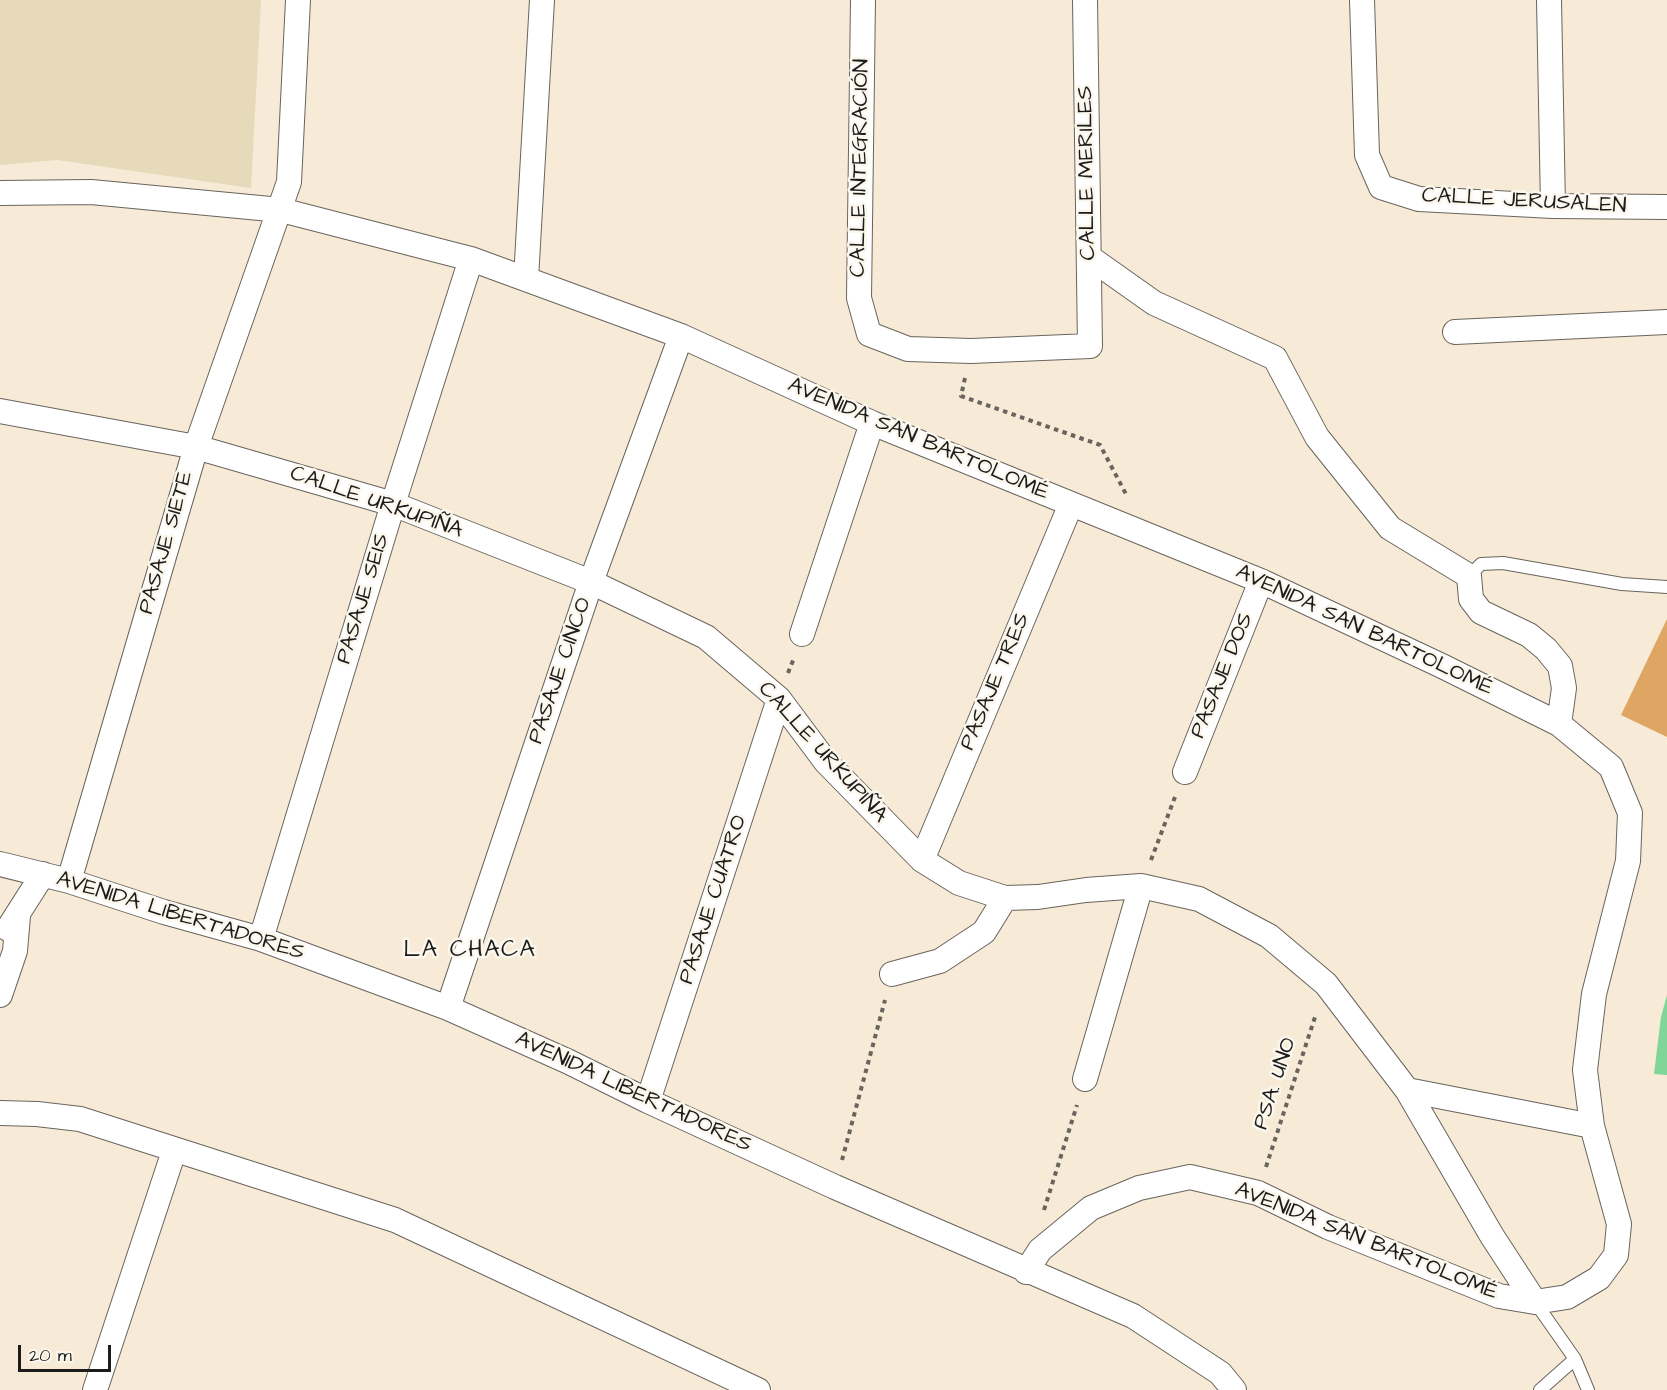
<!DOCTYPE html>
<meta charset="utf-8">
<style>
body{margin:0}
#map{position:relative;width:1667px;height:1390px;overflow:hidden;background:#f7ebd7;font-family:"Architects Daughter",sans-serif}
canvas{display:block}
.scale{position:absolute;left:18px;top:1345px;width:93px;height:27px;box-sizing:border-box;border:3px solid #1c1c1c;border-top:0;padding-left:8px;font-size:18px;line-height:21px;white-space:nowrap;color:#1c1c1c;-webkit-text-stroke:4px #fbf7ec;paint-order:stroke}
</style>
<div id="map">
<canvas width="1667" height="1390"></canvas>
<div class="scale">20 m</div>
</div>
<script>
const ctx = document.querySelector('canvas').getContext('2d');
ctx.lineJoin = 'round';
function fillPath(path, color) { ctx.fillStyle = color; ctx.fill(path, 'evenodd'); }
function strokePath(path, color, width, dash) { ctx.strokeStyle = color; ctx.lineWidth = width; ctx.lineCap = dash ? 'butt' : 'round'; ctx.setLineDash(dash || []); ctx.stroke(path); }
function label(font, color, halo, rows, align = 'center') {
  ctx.font = font + ' "Architects Daughter",sans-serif'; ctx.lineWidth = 5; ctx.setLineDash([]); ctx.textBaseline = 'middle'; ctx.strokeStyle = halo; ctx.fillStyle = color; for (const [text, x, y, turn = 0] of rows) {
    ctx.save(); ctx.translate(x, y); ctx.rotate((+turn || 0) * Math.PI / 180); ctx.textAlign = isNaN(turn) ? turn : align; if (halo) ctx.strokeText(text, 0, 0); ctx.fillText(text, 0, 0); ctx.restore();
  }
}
const built = new Path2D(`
 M 0,0 L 261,0 L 251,188 L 57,160 L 0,165 Z`);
const green = new Path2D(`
 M 1667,995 L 1667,1075 L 1654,1074 L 1661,1017 Z`);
const building = new Path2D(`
 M 1667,619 L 1667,737 L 1621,715 Z`);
const path = new Path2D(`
 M 965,378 L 961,396 L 1100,445 L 1127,496
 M 788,673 L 794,658
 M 1151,860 L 1175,797
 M 842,1160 L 885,1000
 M 1266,1167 L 1316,1014
 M 1044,1210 L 1077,1105`);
const lane = new Path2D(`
 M 1469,576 L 1481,564 L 1503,563 L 1622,584 L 1667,587
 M 1535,1302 L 1575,1359 L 1588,1390
 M 1540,1390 L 1575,1359`);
const street = new Path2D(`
 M 863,0 L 859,298 L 869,334 L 908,349 L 971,351 L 1090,346 L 1085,0
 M 1362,0 L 1367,155 L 1381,187 L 1419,199 L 1553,206 L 1667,207
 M 1549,0 L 1553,206
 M 0,193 L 91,192 L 281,210 L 471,259 L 681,336 L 872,423 L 1261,581 L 1442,666 L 1559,724 L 1611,767 L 1630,813 L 1628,861 L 1594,994 L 1585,1070 L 1592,1126 L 1619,1224 L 1616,1255 L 1599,1278 L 1567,1297 L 1535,1302 L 1499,1296 L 1328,1227 L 1258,1193 L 1190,1177 L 1139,1188 L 1091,1208 L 1040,1250 L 1026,1272
 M 1089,257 L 1154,303 L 1275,358 L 1317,437 L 1390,528 L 1469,576 L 1471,599 L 1481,612 L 1529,635 L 1546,649 L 1560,666 L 1564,688 L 1559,724
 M 526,279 L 542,0
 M 1455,332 L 1667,322
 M 0,411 L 196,447 L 393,504 L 591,582 L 706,637 L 779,699 L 826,762 L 922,860 L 959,883 L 1005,898 L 1038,897 L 1086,890 L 1141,886 L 1199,899 L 1269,936 L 1326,984 L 1407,1090 L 1592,1126
 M 802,634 L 872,423
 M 1185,772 L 1261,581
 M 922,860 L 1071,504
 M 0,864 L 69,881 L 164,912 L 261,939 L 448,1008 L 567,1061 L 648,1101 L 835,1187 L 1133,1316 L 1220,1373 L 1234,1390
 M 69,881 L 196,447 L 289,182 L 298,0
 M 8,929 L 43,874
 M 261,939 L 393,504 L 471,259
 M 892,974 L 940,961 L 984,932 L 1005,898
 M 0,995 L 15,951 L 18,916
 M 448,1008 L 591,582 L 681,336
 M 1085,1079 L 1141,886
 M 1407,1090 L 1492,1236 L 1535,1302
 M 648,1101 L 779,699
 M 0,1113 L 37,1114 L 80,1119 L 395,1220 L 758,1390
 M 95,1390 L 174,1151`);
const streetNames = [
 ["CALLE INTEGRACIÓN",861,168,-89],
 ["CALLE MERILES",1088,173,-91],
 ["CALLE JERUSALEN",1524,202,3],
 ["AVENIDA SAN BARTOLOMÉ",918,440,23],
 ["CALLE URKUPIÑA",376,503,19],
 ["PASAJE SIETE",167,543,-74],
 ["PASAJE SEIS",364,599,-73],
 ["AVENIDA SAN BARTOLOMÉ",1364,631,25],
 ["PASAJE CINCO",561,671,-71],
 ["PASAJE DOS",1223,676,-68],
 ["PASAJE TRES",996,682,-67],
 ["CALLE URKUPIÑA",822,753,48],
 ["PASAJE CUATRO",714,900,-72],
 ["AVENIDA LIBERTADORES",180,917,17],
 ["PSA. UNO",1276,1084,-72],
 ["AVENIDA LIBERTADORES",633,1093,25],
 ["AVENIDA SAN BARTOLOMÉ",1366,1242,22]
];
const neighbourhoodNames = [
 ["LA CHACA",470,951]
];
fillPath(built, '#e6daba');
fillPath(green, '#80d599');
fillPath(building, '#dfa562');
strokePath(lane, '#69645d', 14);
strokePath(street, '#69645d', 26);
strokePath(path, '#69645d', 4, [4.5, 4.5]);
strokePath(lane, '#fff', 12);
strokePath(street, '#fff', 24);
label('22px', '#1c1c1c', '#fbf7ec', streetNames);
ctx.letterSpacing = '1.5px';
label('24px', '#1c1c1c', '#fbf7ec', neighbourhoodNames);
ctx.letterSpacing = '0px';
</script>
